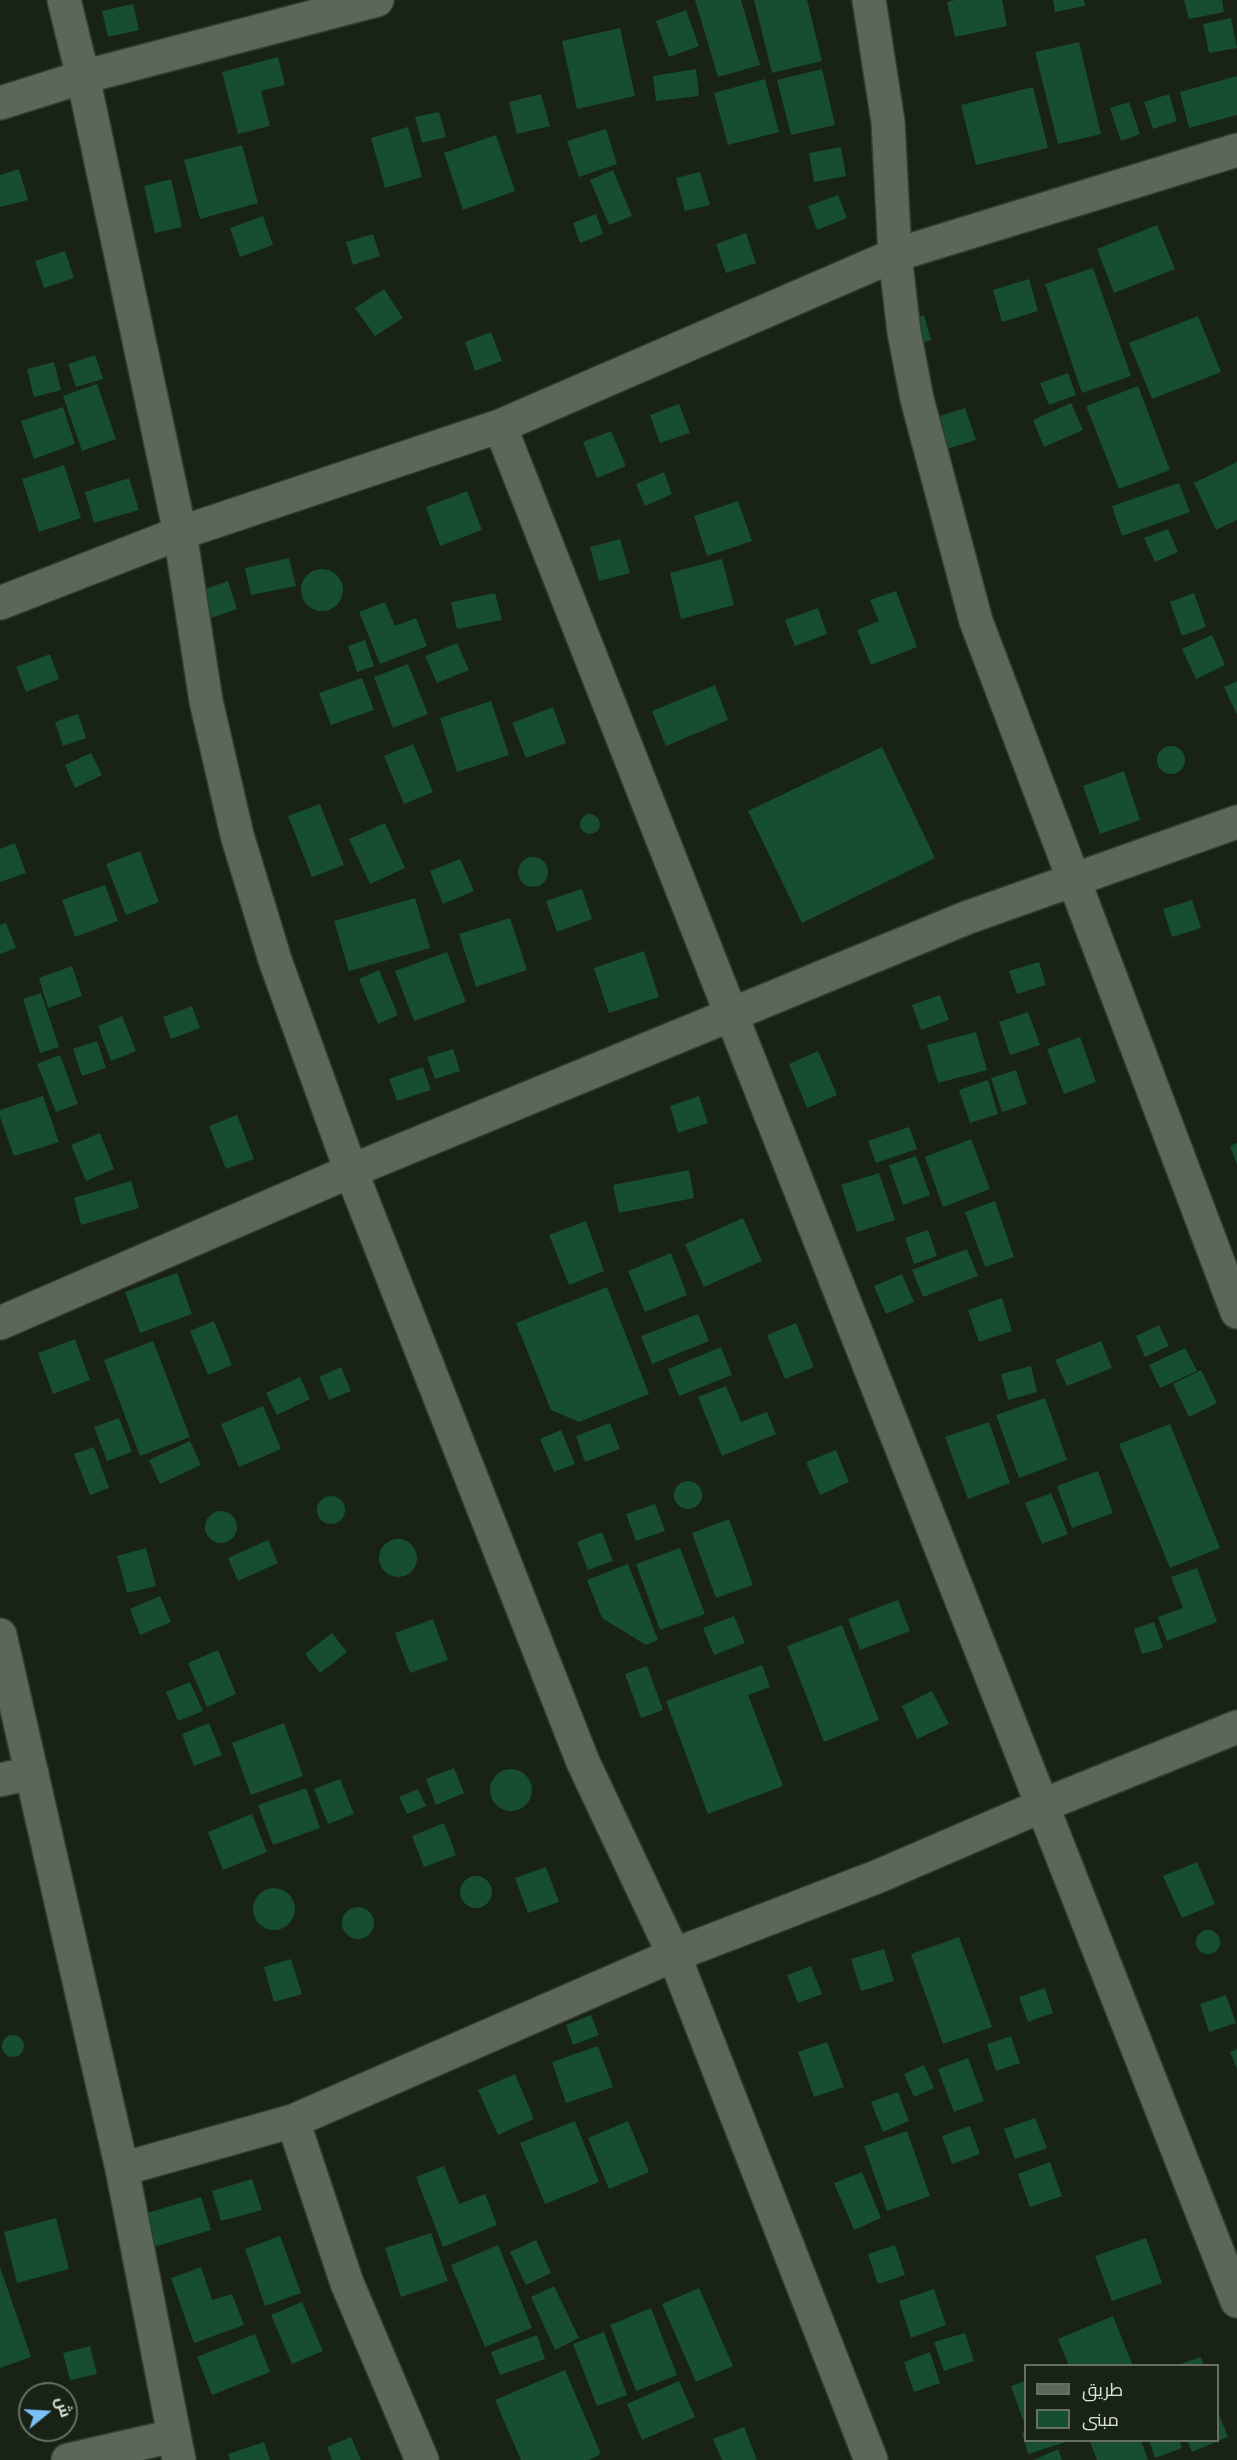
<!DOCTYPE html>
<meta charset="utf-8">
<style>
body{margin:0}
#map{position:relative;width:1237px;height:2460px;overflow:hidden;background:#182315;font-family:Raleway,Cairo,sans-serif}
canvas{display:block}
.legend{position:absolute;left:1024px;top:2364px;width:195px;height:78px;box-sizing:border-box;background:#182315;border:2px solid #677064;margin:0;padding:8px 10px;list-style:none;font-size:18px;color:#dde4da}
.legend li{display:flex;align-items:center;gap:12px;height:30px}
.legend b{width:30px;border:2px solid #677064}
.north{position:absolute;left:18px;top:2382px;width:60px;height:60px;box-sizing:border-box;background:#182315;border:2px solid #677064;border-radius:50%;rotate:72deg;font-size:16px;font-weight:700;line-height:24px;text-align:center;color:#dde4da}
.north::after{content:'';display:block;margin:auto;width:21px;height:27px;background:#7bbef8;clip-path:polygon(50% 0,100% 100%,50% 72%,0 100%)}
</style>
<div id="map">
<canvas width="1237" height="2460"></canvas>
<ul class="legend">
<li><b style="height:8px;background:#5b6857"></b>طريق</li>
<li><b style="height:16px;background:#164d33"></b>مبنى</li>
</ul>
<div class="north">ش</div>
</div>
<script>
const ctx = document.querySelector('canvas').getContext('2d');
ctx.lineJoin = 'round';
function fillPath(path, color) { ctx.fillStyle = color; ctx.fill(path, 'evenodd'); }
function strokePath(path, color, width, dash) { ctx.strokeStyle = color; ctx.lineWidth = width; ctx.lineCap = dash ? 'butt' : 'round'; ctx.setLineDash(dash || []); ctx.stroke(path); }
const building = new Path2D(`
 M 695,0 L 741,0 L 760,65 L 718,77 Z
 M 754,0 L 807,0 L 822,61 L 772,73 Z
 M 955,0 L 1002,0 L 1007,26 L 955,37 L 947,2 Z
 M 1053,0 L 1084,0 L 1085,6 L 1055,12 Z
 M 1184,0 L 1222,0 L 1224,12 L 1189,19 Z
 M 133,4 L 139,30 L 108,37 L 102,11 Z
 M 686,10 L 699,46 L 669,57 L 656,21 Z
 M 1231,18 L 1237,48 L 1209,53 L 1203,24 Z
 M 620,28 L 635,96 L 577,109 L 562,41 Z
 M 1079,42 L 1101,134 L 1058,144 L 1035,52 Z
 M 278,57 L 285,85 L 261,91 L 270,126 L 238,134 L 222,72 Z
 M 696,69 L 699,96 L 656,101 L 653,76 Z
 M 822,69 L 835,125 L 791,135 L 777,80 Z
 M 1237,76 L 1237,115 L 1189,128 L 1180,92 Z
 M 765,79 L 779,132 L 728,145 L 714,93 Z
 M 1033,87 L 1048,148 L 976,165 L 961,105 Z
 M 541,94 L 550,126 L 517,134 L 509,102 Z
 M 1169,94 L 1177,121 L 1153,129 L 1144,102 Z
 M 1129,102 L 1140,134 L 1121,141 L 1110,108 Z
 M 439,112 L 446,137 L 422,143 L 415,117 Z
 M 408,127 L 422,177 L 385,188 L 371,138 Z
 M 606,129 L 617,164 L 579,177 L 567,141 Z
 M 496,135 L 515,191 L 463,210 L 444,153 Z
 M 242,145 L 258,203 L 200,219 L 184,160 Z
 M 841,147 L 846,176 L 814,182 L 809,153 Z
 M 19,169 L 28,200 L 0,207 L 0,175 Z
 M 613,170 L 632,216 L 609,225 L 590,180 Z
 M 700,172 L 710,205 L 685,211 L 676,178 Z
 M 171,179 L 182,227 L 155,233 L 144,186 Z
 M 838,195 L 847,218 L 817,230 L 808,206 Z
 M 596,214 L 603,234 L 580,243 L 573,223 Z
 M 263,216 L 273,245 L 240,257 L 230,228 Z
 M 1157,225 L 1175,269 L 1114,293 L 1097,249 Z
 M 746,233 L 756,263 L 726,273 L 716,244 Z
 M 373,234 L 380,256 L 353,265 L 346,242 Z
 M 65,251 L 74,278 L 44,288 L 35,261 Z
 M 1093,268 L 1131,376 L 1082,393 L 1045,284 Z
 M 1029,279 L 1038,311 L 1002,322 L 993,290 Z
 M 384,289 L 403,318 L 375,336 L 355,308 Z
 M 924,315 L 931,340 L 914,345 L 907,320 Z
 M 1198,316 L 1221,372 L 1152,399 L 1129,343 Z
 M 491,332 L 502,361 L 475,371 L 465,342 Z
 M 95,355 L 103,379 L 76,387 L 68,364 Z
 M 54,362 L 61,390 L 34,397 L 27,369 Z
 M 1068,373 L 1076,395 L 1049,405 L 1040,383 Z
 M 97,384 L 116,439 L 82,451 L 63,396 Z
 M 1138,386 L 1170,470 L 1119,489 L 1086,406 Z
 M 1071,403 L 1083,430 L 1044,447 L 1033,420 Z
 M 679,404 L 690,433 L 660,443 L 650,415 Z
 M 63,407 L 75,444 L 34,459 L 21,421 Z
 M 965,408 L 976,440 L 947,449 L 937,417 Z
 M 611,431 L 626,466 L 597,478 L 583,442 Z
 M 1237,462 L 1237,520 L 1216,530 L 1194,483 Z
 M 64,465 L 81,518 L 39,532 L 22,479 Z
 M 664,472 L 672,494 L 645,506 L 636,484 Z
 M 129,478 L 139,510 L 94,523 L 85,492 Z
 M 1179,483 L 1190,512 L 1122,536 L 1112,506 Z
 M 467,491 L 482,530 L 440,546 L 426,507 Z
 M 738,501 L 752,541 L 707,556 L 694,516 Z
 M 1168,529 L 1178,552 L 1155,562 L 1144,538 Z
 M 620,539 L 630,573 L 599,581 L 590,547 Z
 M 289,558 L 296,586 L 251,595 L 245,568 Z
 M 722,559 L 734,605 L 681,619 L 670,573 Z
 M301 590a21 21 0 1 1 42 0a21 21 0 1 1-42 0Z
 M 228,581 L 237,609 L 211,618 L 202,590 Z
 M 896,591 L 917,647 L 871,665 L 857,630 L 879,621 L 870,600 Z
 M 495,593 L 502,620 L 457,629 L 451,602 Z
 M 1194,593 L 1206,627 L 1182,636 L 1170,602 Z
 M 385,602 L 395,626 L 416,618 L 427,646 L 380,664 L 359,612 Z
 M 818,608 L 827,634 L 795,646 L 785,620 Z
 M 1212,635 L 1225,665 L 1196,679 L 1182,649 Z
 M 365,640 L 374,666 L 357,672 L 348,646 Z
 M 457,643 L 469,670 L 437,683 L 425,656 Z
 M 50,654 L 59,679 L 26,692 L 16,667 Z
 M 408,664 L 428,714 L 393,728 L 374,677 Z
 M 362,678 L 374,710 L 331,725 L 319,693 Z
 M 1237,681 L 1237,715 L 1224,687 Z
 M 715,685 L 728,720 L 666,746 L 652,711 Z
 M 491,701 L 509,755 L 457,772 L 440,718 Z
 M 553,707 L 566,743 L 526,758 L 512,723 Z
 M 78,714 L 86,738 L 63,746 L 55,722 Z
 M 413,744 L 433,792 L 404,804 L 384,756 Z
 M1157 760a14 14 0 1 1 28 0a14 14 0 1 1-28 0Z
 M 882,747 L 935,858 L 802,923 L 748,811 Z
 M 91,753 L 102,775 L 75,788 L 65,765 Z
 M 1124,771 L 1140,820 L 1100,834 L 1083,786 Z
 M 320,804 L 344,865 L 312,877 L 288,816 Z
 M580 824a10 10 0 1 1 20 0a10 10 0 1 1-20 0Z
 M 385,823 L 405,868 L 370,884 L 349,839 Z
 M 15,843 L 26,873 L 0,882 L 0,849 Z
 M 140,851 L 159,902 L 126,915 L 106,864 Z
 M518 872a15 15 0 1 1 30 0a15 15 0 1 1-30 0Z
 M 460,859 L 474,891 L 443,904 L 430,871 Z
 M 105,885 L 118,921 L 75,937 L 62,900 Z
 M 582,889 L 592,919 L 557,932 L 546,901 Z
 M 415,898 L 430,948 L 349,971 L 334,921 Z
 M 1192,900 L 1201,928 L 1172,937 L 1163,909 Z
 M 510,918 L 527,970 L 476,987 L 459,934 Z
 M 6,923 L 16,948 L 0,954 L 0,925 Z
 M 644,951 L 659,997 L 609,1013 L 594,968 Z
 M 447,952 L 466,1002 L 414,1021 L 395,971 Z
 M 1039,962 L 1046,985 L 1017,994 L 1009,971 Z
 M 72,966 L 82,996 L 48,1008 L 39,978 Z
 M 379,970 L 398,1015 L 378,1024 L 359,979 Z
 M 41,993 L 59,1047 L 40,1053 L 23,999 Z
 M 940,995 L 949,1020 L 921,1030 L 912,1005 Z
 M 192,1006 L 200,1028 L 171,1039 L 163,1017 Z
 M 1028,1012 L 1040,1045 L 1010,1055 L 999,1022 Z
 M 122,1016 L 136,1051 L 111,1061 L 98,1026 Z
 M 976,1032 L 987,1070 L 938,1083 L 927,1045 Z
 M 1080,1037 L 1096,1082 L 1064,1094 L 1047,1049 Z
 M 97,1041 L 106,1068 L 82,1076 L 73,1049 Z
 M 453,1049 L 460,1071 L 435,1079 L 427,1057 Z
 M 818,1051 L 837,1095 L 807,1108 L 789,1064 Z
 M 60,1055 L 78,1104 L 56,1112 L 37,1064 Z
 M 423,1067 L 431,1090 L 397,1101 L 389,1079 Z
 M 1016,1070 L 1027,1104 L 1002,1112 L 991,1078 Z
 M 988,1080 L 998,1114 L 970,1123 L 959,1090 Z
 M 43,1096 L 59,1142 L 14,1156 L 0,1117 L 0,1110 Z
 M 699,1096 L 708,1123 L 678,1133 L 670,1106 Z
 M 237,1115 L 254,1159 L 226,1169 L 209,1126 Z
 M 909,1127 L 917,1149 L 876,1163 L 868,1141 Z
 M 100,1133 L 114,1169 L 86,1181 L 71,1145 Z
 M 971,1139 L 990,1189 L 943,1207 L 925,1157 Z
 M 1237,1143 L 1237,1165 L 1230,1146 Z
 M 916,1156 L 930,1195 L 903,1205 L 889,1165 Z
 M 689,1170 L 694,1198 L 619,1213 L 613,1185 Z
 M 879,1173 L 895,1220 L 857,1232 L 841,1185 Z
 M 131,1181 L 139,1208 L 81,1225 L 74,1198 Z
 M 995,1201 L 1014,1257 L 985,1267 L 965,1212 Z
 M 743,1218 L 762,1261 L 704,1287 L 685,1244 Z
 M 586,1221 L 604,1271 L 569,1285 L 549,1235 Z
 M 928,1230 L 937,1256 L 914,1264 L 905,1238 Z
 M 967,1249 L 978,1276 L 923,1297 L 912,1270 Z
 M 671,1253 L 687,1295 L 645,1312 L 628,1271 Z
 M 177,1273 L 192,1314 L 140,1333 L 125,1292 Z
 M 902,1274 L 914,1302 L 886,1314 L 874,1286 Z
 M 607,1287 L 649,1394 L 579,1422 L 551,1410 L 516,1323 Z
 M 1002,1298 L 1012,1331 L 979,1342 L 968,1310 Z
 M 698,1314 L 709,1341 L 652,1364 L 641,1336 Z
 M 214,1321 L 232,1365 L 208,1375 L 190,1331 Z
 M 796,1323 L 814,1367 L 785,1379 L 767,1335 Z
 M 1159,1325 L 1169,1346 L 1145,1357 L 1136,1336 Z
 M 75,1339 L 90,1380 L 53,1394 L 38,1353 Z
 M 153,1341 L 190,1437 L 140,1456 L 104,1360 Z
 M 1101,1341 L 1112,1368 L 1067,1386 L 1055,1360 Z
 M 721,1347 L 732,1375 L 679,1396 L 668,1369 Z
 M 1185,1348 L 1197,1371 L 1160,1388 L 1149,1365 Z
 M 1031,1366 L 1037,1392 L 1008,1400 L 1001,1374 Z
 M 341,1367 L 351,1391 L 329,1400 L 319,1377 Z
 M 1201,1370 L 1217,1403 L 1189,1417 L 1173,1384 Z
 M 300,1377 L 310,1399 L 277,1415 L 266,1393 Z
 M 726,1386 L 741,1422 L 767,1412 L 776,1434 L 722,1456 L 698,1397 Z
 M 1045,1398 L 1067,1460 L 1019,1478 L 996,1415 Z
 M 263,1406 L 281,1449 L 239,1467 L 221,1424 Z
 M 119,1418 L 132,1452 L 107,1461 L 94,1427 Z
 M 989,1422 L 1010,1483 L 968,1499 L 945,1437 Z
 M 610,1423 L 620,1449 L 585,1462 L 576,1436 Z
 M 1170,1424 L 1220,1548 L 1170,1568 L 1119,1444 Z
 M 561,1430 L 575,1464 L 554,1472 L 540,1439 Z
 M 190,1441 L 201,1465 L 160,1484 L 149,1460 Z
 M 94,1447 L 109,1488 L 90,1495 L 74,1454 Z
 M 836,1450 L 849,1482 L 820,1495 L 806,1462 Z
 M 1098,1471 L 1113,1513 L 1072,1528 L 1057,1486 Z
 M674 1495a14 14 0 1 1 28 0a14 14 0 1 1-28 0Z
 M 1051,1493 L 1068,1534 L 1042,1544 L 1025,1503 Z
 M317 1510a14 14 0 1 1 28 0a14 14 0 1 1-28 0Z
 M 655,1504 L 665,1531 L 636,1541 L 626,1514 Z
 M205 1527a16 16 0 1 1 32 0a16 16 0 1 1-32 0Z
 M 729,1519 L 753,1585 L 716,1598 L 692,1533 Z
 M 602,1532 L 613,1561 L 588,1570 L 577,1542 Z
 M379 1558a19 19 0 1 1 38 0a19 19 0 1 1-38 0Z
 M 268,1540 L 278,1563 L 238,1581 L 228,1558 Z
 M 146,1548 L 156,1586 L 127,1593 L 117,1556 Z
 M 680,1548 L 705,1614 L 660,1630 L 636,1564 Z
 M 628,1564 L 658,1640 L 646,1645 L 602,1618 L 587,1580 Z
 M 1197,1568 L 1217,1622 L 1167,1641 L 1158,1617 L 1183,1608 L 1171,1577 Z
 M 160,1596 L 171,1622 L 140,1635 L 130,1609 Z
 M 898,1600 L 910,1631 L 860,1650 L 848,1619 Z
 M 734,1616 L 745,1643 L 714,1655 L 703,1628 Z
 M 433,1619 L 448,1660 L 410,1673 L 395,1633 Z
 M 1154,1622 L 1163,1648 L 1142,1654 L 1134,1629 Z
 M 842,1625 L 879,1720 L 824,1742 L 787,1646 Z
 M 332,1633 L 347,1652 L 320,1673 L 305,1654 Z
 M 218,1650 L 236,1694 L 207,1707 L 188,1663 Z
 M 762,1665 L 770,1687 L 748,1695 L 783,1786 L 708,1814 L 666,1701 Z
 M 647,1666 L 663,1710 L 641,1718 L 625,1674 Z
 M 190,1682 L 203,1711 L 178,1721 L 166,1692 Z
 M 932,1691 L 949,1724 L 917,1739 L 902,1706 Z
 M 209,1723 L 222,1755 L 194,1766 L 182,1734 Z
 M 284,1723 L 303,1776 L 251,1795 L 232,1743 Z
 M 454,1768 L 464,1793 L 436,1805 L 426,1779 Z
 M490 1790a21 21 0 1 1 42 0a21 21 0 1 1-42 0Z
 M 340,1779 L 354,1814 L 328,1824 L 314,1789 Z
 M 306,1788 L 320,1828 L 273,1845 L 258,1805 Z
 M 418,1789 L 426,1806 L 407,1814 L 399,1797 Z
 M 252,1814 L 267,1852 L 223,1870 L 208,1832 Z
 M 444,1823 L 456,1855 L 424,1867 L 412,1836 Z
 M 1197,1862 L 1215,1904 L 1182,1918 L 1163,1876 Z
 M 546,1867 L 559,1902 L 528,1913 L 515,1878 Z
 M460 1892a16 16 0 1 1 32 0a16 16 0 1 1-32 0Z
 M253 1909a21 21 0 1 1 42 0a21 21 0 1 1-42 0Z
 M342 1923a16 16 0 1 1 32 0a16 16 0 1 1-32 0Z
 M1196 1942a12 12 0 1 1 24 0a12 12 0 1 1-24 0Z
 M 959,1937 L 992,2027 L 943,2044 L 911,1954 Z
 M 884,1949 L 894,1981 L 861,1991 L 851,1959 Z
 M 291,1959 L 302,1994 L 274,2002 L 264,1967 Z
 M 811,1966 L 822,1994 L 798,2003 L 787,1975 Z
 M 1045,1988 L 1053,2013 L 1028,2022 L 1019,1997 Z
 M 1226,1995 L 1236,2023 L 1209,2032 L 1200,2004 Z
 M 591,2015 L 599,2035 L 573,2045 L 566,2025 Z
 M2 2046a11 11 0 1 1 22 0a11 11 0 1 1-22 0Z
 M 1011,2036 L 1020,2063 L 996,2071 L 987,2044 Z
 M 827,2042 L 844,2087 L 814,2097 L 798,2052 Z
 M 598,2046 L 613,2087 L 566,2103 L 552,2062 Z
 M 1237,2049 L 1237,2069 L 1230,2052 Z
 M 968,2058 L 984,2101 L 954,2112 L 938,2069 Z
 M 924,2065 L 934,2088 L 914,2097 L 904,2074 Z
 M 515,2074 L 534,2119 L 498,2135 L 478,2090 Z
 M 898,2092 L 909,2121 L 883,2132 L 871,2102 Z
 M 1035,2118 L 1047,2148 L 1015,2159 L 1004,2129 Z
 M 575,2121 L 599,2182 L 545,2204 L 520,2143 Z
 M 628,2121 L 649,2172 L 609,2189 L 588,2138 Z
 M 970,2126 L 980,2154 L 952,2164 L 942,2136 Z
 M 907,2131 L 930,2196 L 887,2211 L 864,2146 Z
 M 1050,2162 L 1062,2196 L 1030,2207 L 1018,2174 Z
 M 444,2166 L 459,2204 L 485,2194 L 497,2225 L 443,2247 L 416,2177 Z
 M 862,2172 L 881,2218 L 854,2230 L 834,2183 Z
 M 252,2179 L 262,2210 L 221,2221 L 212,2191 Z
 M 201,2197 L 211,2230 L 147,2249 L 137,2216 Z
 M 56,2218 L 69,2269 L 17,2283 L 4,2232 Z
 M 431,2233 L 448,2281 L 401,2297 L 385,2248 Z
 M 280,2236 L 301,2293 L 265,2306 L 245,2249 Z
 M 1146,2238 L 1162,2283 L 1112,2301 L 1095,2256 Z
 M 536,2240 L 551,2273 L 526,2285 L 510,2252 Z
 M 498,2245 L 532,2328 L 485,2347 L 451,2265 Z
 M 895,2245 L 905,2275 L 878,2284 L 868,2254 Z
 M 0,2267 L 31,2357 L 0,2368 Z
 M 201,2267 L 212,2300 L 232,2294 L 244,2325 L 194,2343 L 171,2278 Z
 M 554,2286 L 579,2338 L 555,2350 L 531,2297 Z
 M 699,2288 L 733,2366 L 696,2382 L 662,2304 Z
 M 934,2289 L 946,2325 L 911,2338 L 899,2301 Z
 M 302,2302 L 323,2351 L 292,2364 L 271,2315 Z
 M 651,2308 L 677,2375 L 636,2391 L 610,2325 Z
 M 1113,2316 L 1133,2366 L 1069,2366 L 1058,2339 Z
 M 604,2332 L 627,2395 L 597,2406 L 573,2344 Z
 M 965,2333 L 974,2361 L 944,2371 L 934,2342 Z
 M 255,2334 L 270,2372 L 212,2395 L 197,2357 Z
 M 537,2335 L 545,2359 L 500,2375 L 491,2352 Z
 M 90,2346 L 97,2374 L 70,2380 L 63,2353 Z
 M 930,2352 L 940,2383 L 914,2392 L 904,2362 Z
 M 1201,2357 L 1204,2366 L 1177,2366 L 1177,2365 Z
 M 565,2370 L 601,2454 L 589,2460 L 521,2460 L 495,2400 Z
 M 679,2381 L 695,2417 L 642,2440 L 627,2404 Z
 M 1026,2381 L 1026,2419 L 1023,2420 L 1011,2386 Z
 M 1218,2412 L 1228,2437 L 1192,2452 L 1187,2440 L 1218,2440 Z
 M 744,2427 L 757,2460 L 722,2460 L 713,2439 Z
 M 1026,2432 L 1026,2440 L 1069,2441 L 1028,2454 L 1022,2433 Z
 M 351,2437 L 361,2460 L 332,2460 L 327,2447 Z
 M 1094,2440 L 1141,2440 L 1148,2460 L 1097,2460 L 1090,2442 Z
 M 1149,2440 L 1179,2440 L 1182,2448 L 1155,2458 Z
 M 264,2442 L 270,2460 L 230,2460 L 228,2454 Z
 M 1058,2449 L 1062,2460 L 1034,2460 Z`);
const minor = new Path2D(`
 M 64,0 L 83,77 L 180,533 L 206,701 L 237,835 L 275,960 L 351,1171 L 583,1762 L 674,1955 L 871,2460
 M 869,0 L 888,122 L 895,255 L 904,332 L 917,399 L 976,621 L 1237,1312
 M 0,103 L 83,77 L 377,0
 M 500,426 C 750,1049 996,1674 1237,2301
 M 0,603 L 180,533 L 500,426 L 895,255 L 1237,150
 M 0,1323 L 351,1171 L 966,918 L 1237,822
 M 0,1635 L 122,2169 L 179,2460
 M 0,1780 L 32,1773
 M 293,2121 L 347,2283 L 422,2460
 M 122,2169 L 293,2121 L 674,1955 L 879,1876 L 1046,1804 L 1237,1727
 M 68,2460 L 173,2436`);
fillPath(building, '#164d33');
strokePath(minor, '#343c32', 36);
strokePath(minor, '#5b6857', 33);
</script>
